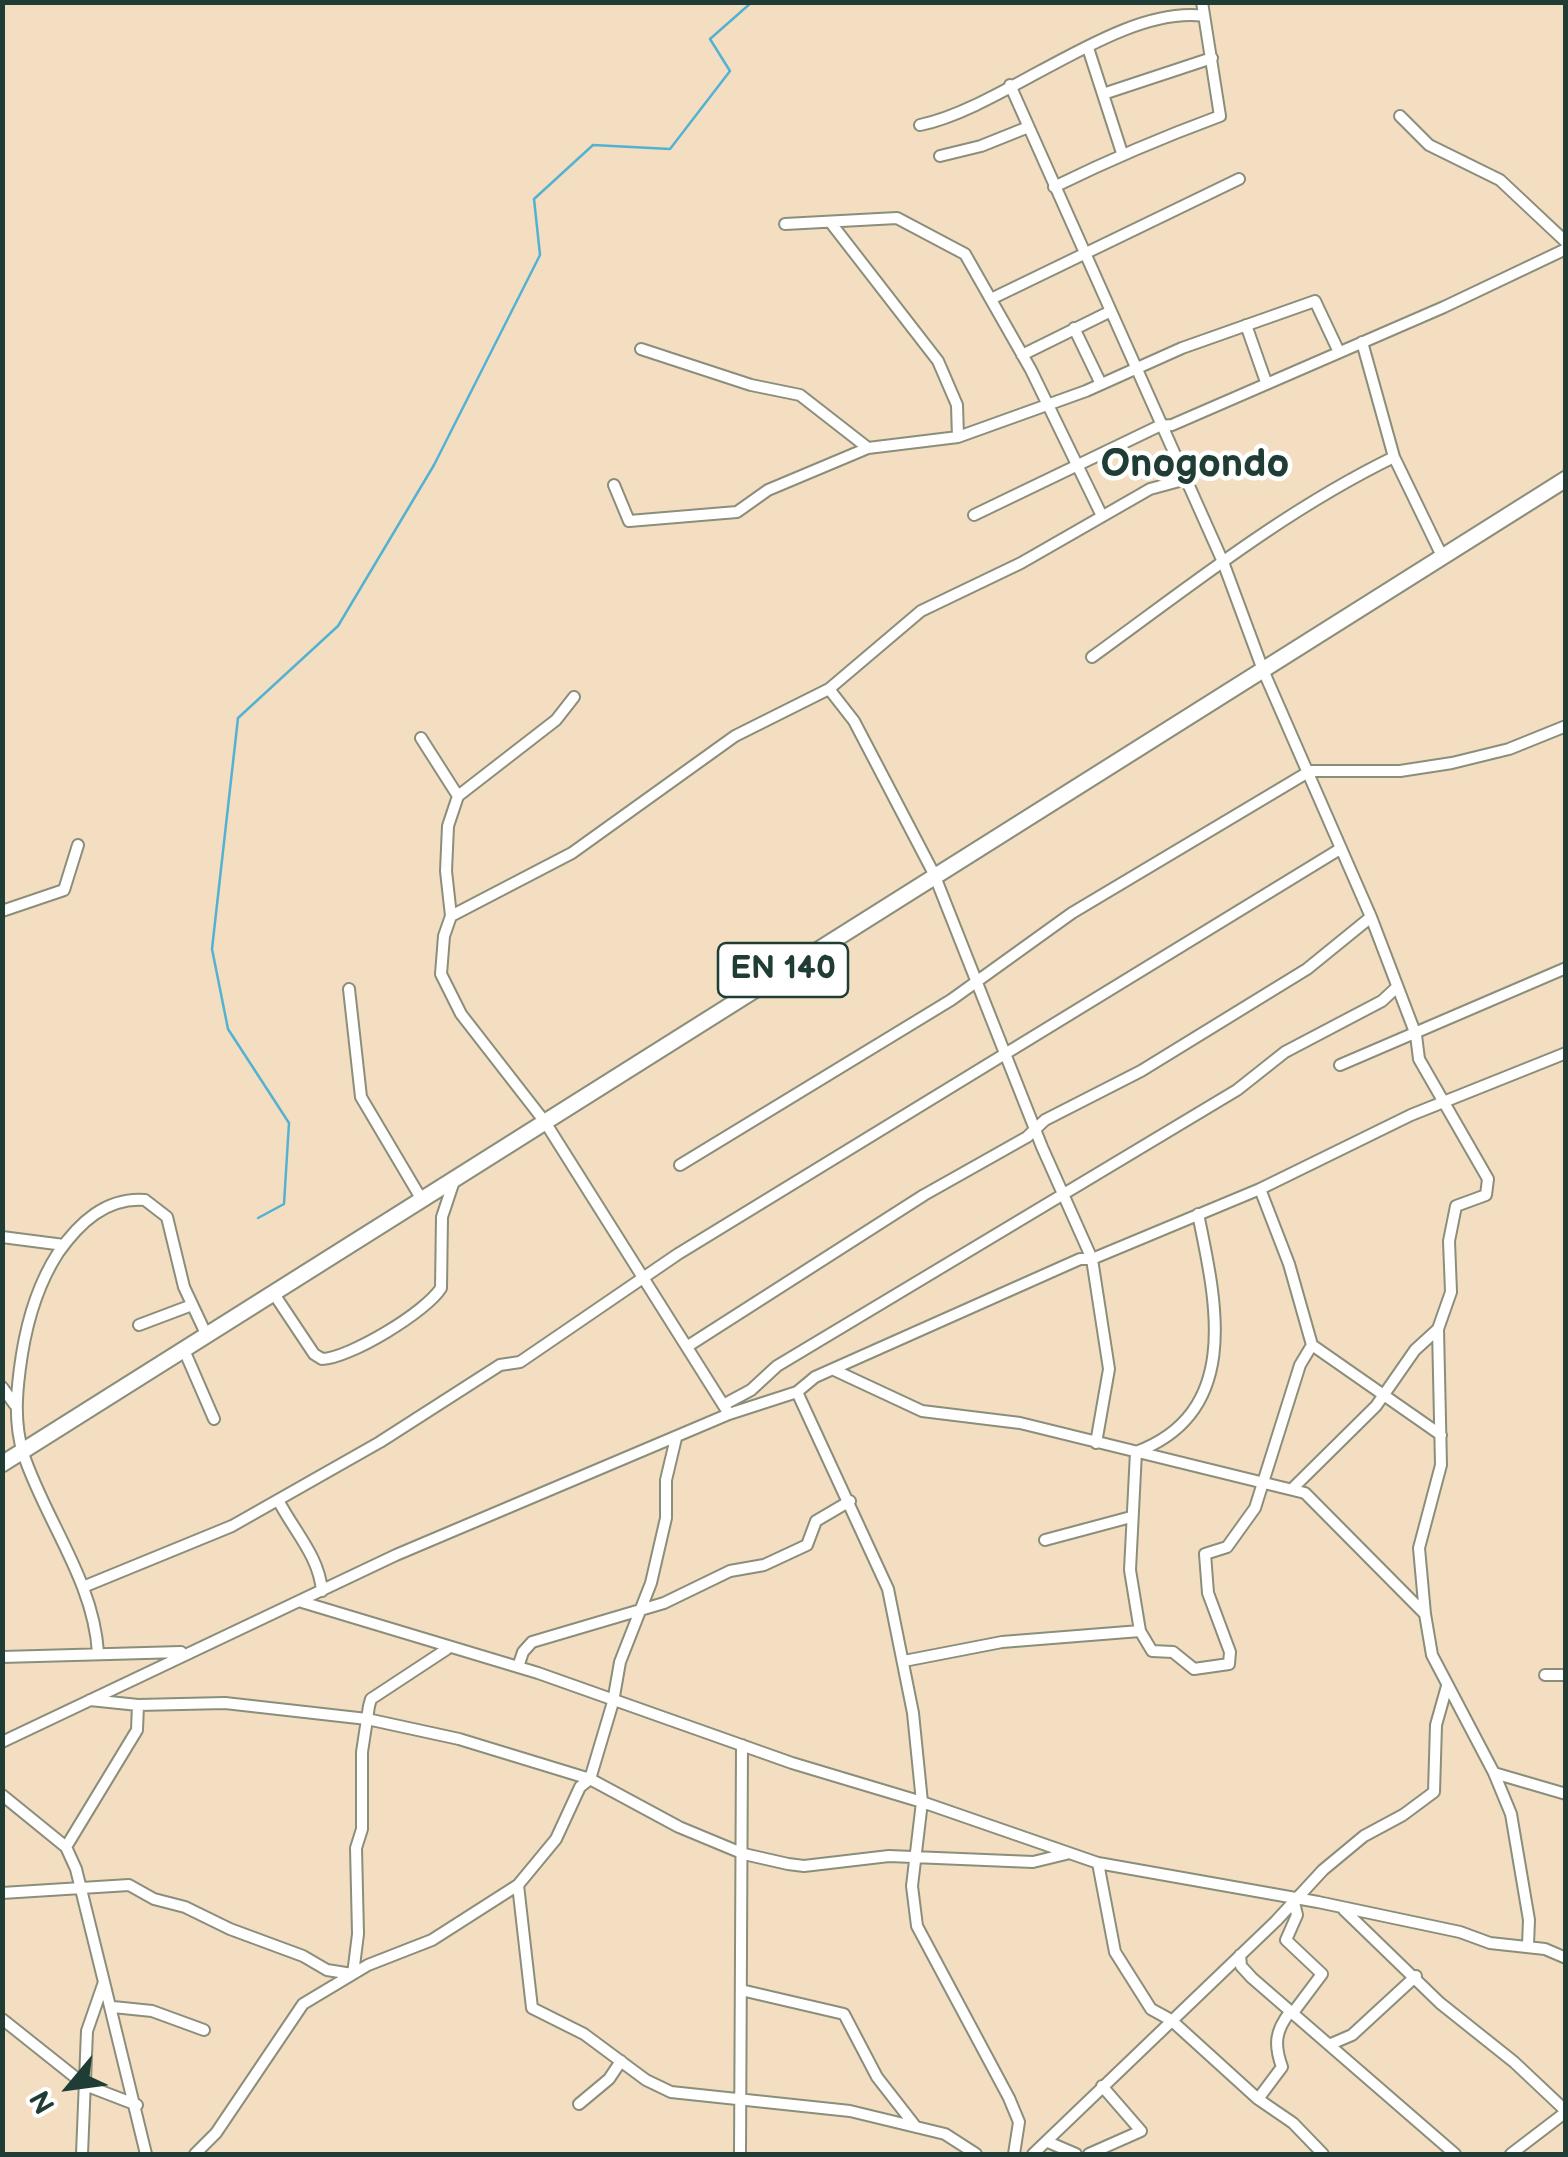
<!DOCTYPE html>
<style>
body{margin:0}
#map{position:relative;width:1568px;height:2157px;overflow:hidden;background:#f4dec2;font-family:"Balsamiq Sans",sans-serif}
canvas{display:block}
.frame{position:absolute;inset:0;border:5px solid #1f3d34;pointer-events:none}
.north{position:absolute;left:20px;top:2037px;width:100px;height:100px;-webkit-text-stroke:8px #fff;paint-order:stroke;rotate:241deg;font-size:28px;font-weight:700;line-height:40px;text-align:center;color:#1f3d34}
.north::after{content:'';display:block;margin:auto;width:35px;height:45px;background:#1f3d34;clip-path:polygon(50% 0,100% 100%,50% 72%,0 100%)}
</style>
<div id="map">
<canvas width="1568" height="2157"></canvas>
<div class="frame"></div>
<div class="north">N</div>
</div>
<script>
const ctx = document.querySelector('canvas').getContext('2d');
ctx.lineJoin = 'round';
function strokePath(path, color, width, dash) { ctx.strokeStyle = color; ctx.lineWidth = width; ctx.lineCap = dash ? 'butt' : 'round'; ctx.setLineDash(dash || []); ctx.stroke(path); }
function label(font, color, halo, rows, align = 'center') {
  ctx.font = font + ' "Balsamiq Sans",sans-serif'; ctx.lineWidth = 9; ctx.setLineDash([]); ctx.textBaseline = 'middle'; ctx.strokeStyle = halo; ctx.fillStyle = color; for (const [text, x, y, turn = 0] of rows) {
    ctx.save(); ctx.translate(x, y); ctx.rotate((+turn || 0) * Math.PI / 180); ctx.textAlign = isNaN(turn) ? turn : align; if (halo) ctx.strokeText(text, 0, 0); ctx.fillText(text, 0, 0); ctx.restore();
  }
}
const stream = new Path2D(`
 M 258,1218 L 284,1204 L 289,1123 L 228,1029 L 212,949 L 238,718 L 338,626 L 434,465 L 540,255 L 534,199 L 593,145 L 670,149 L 730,71 L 710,39 L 752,2`);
const minor = new Path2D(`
 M 1088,48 L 1122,153
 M 1010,85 L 1223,562 L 1263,670 L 1371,917 L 1416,1035 L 1419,1059 L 1488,1179 L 1486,1195 L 1456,1206 L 1449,1241 L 1451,1292 L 1438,1329 L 1441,1465 L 1419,1548 L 1425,1614
 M 1103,94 L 1212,58
 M 1400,116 L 1429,145 L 1500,180 L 1566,242
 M 920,125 C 1004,108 1119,4 1204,16
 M 940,156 L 981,146 L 1026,128
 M 1054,187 C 1109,160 1163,137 1220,116 L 1202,2
 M 831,223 L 938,361 L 957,405 L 958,437
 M 785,224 L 897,218 L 965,254 L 1031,370 L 1101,514
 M 993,298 L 1239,179
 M 1246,325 L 1266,382
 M 1074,328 L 1101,384
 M 1362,342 L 1394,457 L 1442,556
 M 641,349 L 751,385 L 800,395 L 868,448
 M 1022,355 L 1109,312
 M 614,485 L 629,521 L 737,512 L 768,490 L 868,448 L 958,437 L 1086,391 L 1182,348 L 1315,301 L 1339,352
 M 974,515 L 1159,426 L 1172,425 L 1444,307 L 1566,249
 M 1092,657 C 1190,586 1285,510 1394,457
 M 829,689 L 854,721 L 934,874 L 1042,1147 L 1092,1259 L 1109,1369 L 1096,1443
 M 574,697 L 556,720 L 458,796 L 448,826 L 446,871 L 451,916 L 444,936 L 441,974 L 461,1014 L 545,1122 L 729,1414
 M 421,738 L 458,796
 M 2,911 L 64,890 L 78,845
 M 451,916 L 572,853 L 735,736 L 829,689 L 921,611 L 1021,563 L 1150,489 L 1183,480
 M 349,989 L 361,1097 L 422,1200
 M 1340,1065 L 1566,968
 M 680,1165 L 951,1000 L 1072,913 L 1310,771 L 1400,771 L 1452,763 L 1509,749 L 1566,726
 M 2,1237 L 64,1245
 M 274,1294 L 314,1354 L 322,1359 C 350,1358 426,1312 441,1288 L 442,1217 L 454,1181
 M 139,1325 L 192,1305
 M 1312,1345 L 1441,1435
 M 688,1346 L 924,1195 L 1027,1137 L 1045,1120 L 1141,1071 L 1307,969 L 1371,917
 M 184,1350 L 214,1419
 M 834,1370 L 922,1411 L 1020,1423 L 1305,1493 L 1425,1614 L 1432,1655 L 1494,1773 L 1511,1814 L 1529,1920 L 1528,1945
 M 2,1387 L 15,1405
 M 797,1392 L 888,1589 L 913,1713 L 922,1802 L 912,1886 L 917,1926 L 1009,2098 L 1019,2122 L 1014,2154
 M 725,1404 L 751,1390 L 777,1366 L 1237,1090 L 1285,1052 L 1382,1001 L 1397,987
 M 1293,1488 L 1376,1406 L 1415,1350 L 1438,1329
 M 278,1500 C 294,1531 319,1556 322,1591
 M 1045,1540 L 1131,1517
 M 83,1587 L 232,1526 L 380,1442 L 500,1365 L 520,1362 L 678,1254 L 1340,849
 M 302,1602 L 538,1673 L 792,1763 L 922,1802 L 1098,1863 L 1318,1902 L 1460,1932 L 1490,1943 L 1545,1949 L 1566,1958
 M 1140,1631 L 1152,1651 L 1173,1652 L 1194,1669 L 1229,1664 L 1230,1652 L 1208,1593 L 1205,1554 L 1227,1547 L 1255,1508 L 1300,1365 L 1312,1345 L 1289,1264 L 1260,1189
 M 98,1653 C 94,1581 45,1520 23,1453 C 13,1420 17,1386 22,1354 C 28,1317 38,1284 58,1253 C 79,1223 106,1197 145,1200 L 167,1217 L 184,1287 L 207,1336
 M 2,1657 L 181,1652
 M 904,1661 L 1002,1642 L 1140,1631 L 1130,1570 L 1136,1452 C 1243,1412 1216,1301 1198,1214
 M 518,1667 L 523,1652 L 532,1642 L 664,1603 L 730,1571 L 764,1565 L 807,1545 L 816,1521 L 850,1501
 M 1545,1675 L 1566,1675
 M 90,1700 L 138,1705 L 225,1703 L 367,1719 L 459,1739 L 590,1779 L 679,1827 L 744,1854 L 788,1864 L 804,1866 L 889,1856 L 1033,1862 L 1066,1854
 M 2,1742 L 396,1555 L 729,1414 L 797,1392 L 815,1377 L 1080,1259 L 1092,1259 L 1260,1189 L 1411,1115 L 1566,1053
 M 1494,1773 L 1566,1794
 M 2,1795 L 66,1847 L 76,1869 L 104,1982 L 87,2031 L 82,2154
 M 66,1847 L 137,1730 L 138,1705
 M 1098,1863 L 1115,1952 L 1151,2009 L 1171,2020 L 1258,2099 L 1293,2123 L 1323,2154
 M 518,1885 L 532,2008 L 584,2034 L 646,2080 L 671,2092 L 850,2111 L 945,2134 L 976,2154
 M 2,1893 L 129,1885 L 154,1899 L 185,1907 L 230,1929 L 303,1956 L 327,1970 L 352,1974
 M 1344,1910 L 1440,2003 L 1514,2062 L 1566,2111
 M 1240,1955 L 1241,1966 L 1252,1978 L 1455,2154
 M 353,1974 L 358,1934 L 356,1848 L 362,1829 L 362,1752 L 369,1706 L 371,1699 L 447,1649
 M 104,1982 L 146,2154
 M 741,1990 L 844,2014 L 877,2077 L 916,2127
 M 113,2007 L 152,2011 L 204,2030
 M 1292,2014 L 1322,1974 L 1286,1940 L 1297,1915 L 1293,1898
 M 2,2019 L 85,2085 L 137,2105
 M 1331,2044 L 1352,2035 L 1416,1976
 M 1258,2099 L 1282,2067 C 1274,2045 1275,2031 1290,2012
 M 579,2104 L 609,2079 L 621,2061
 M 1048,2142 L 1076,2154
 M 195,2154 L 216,2133 L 303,2004 L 368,1965 L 432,1940 L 518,1885 L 556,1839 L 580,1787 L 590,1779 L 613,1702 L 620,1662 L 651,1583 L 666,1518 L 666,1480 L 676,1438
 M 740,2154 L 742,1745
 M 1033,2154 L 1276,1921 L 1323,1870 L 1364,1836 L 1403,1815 L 1434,1792 L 1436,1725 L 1447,1686
 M 1089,2154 L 1141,2131 L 1102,2086
 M 1511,2154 L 1566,2112`);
const primary = new Path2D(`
 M 2,1464 L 1566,479`);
const shields = [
 [783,970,130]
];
const shieldNames = [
 ["EN 140",783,970]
];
const quarterNames = [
 ["Onogondo",1195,466]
];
strokePath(stream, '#53b2d1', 2.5);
strokePath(minor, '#8a8e7b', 14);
strokePath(primary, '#8a8e7b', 19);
strokePath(minor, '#fff', 10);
strokePath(primary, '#fff', 15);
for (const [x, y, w] of shields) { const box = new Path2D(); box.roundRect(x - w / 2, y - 27, w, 54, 8); ctx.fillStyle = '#fff'; ctx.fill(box); strokePath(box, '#1f3d34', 2.5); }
label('bold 32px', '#1f3d34', null, shieldNames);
label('bold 40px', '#1f3d34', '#fff', quarterNames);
</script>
